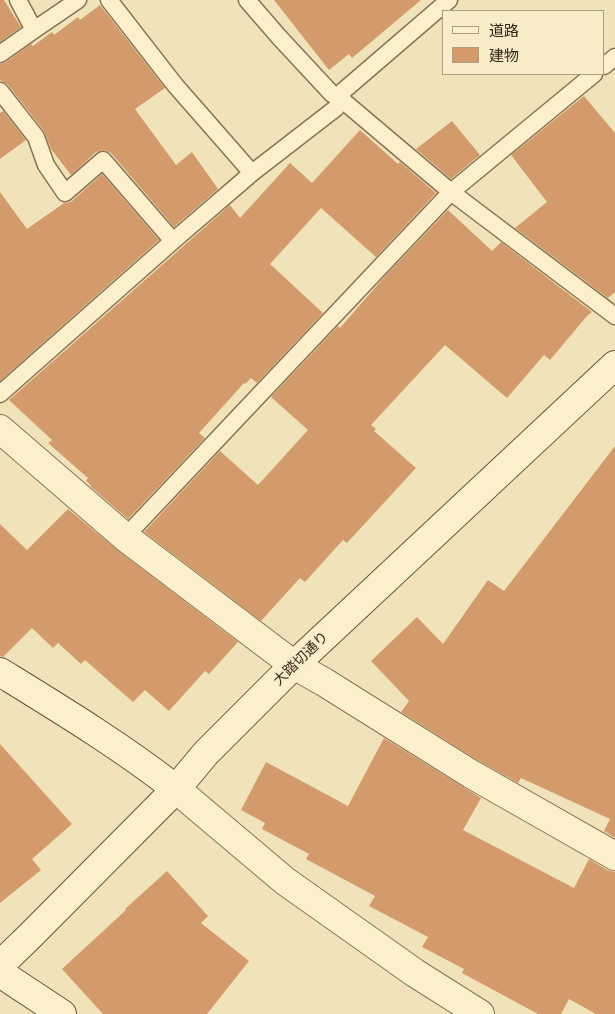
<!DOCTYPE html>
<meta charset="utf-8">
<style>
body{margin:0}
#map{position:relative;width:615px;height:1014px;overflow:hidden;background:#f1e3b9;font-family:Literata,"Noto Sans JP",serif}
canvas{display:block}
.legend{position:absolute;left:442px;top:10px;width:162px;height:65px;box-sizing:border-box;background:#f8ecc9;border:1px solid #aa9e83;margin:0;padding:6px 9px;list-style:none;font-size:15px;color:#362819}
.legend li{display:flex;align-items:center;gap:10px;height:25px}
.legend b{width:25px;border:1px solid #aa9e83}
</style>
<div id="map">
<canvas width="615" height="1014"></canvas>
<ul class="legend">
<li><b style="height:6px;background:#fcf0cc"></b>道路</li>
<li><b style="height:14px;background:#d39b6b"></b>建物</li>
</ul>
</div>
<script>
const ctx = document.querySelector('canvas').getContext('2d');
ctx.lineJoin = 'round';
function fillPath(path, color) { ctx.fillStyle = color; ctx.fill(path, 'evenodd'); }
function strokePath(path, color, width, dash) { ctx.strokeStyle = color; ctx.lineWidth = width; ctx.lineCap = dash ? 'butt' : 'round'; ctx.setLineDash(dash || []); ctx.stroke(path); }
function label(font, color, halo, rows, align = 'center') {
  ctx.font = font + ' Literata,"Noto Sans JP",serif'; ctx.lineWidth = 4; ctx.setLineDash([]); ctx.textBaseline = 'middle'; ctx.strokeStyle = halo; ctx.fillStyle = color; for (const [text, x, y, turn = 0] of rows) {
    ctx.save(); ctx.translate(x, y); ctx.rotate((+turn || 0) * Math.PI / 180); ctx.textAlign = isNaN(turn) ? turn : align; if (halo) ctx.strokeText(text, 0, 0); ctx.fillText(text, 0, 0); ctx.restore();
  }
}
const building = new Path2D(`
 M 0,0 L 4,0 L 21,27 L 0,42 Z
 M 274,0 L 421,0 L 352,58 L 349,54 L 329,70 Z
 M 100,5 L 165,88 L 135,109 L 176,165 L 192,152 L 218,189 L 174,227 L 111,153 L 107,151 L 102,150 L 96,152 L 71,175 L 51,149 L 44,131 L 8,85 L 0,80 L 0,64 L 6,62 L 31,44 L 33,46 L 52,32 L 54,35 L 78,17 L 80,20 Z
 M 584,96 L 615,133 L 615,292 L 608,298 L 515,228 L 547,202 L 511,155 Z
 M 3,111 L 26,140 L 0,159 L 0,113 Z
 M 452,121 L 480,155 L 451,179 L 416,149 Z
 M 360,130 L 398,164 L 400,162 L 436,193 L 376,257 L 321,208 L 270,264 L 323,313 L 257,383 L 251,378 L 245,384 L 244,383 L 199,433 L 205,438 L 128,519 L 90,486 L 91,485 L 86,481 L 88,478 L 48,443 L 52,440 L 9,400 L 230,205 L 240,218 L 290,163 L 312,183 Z
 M 102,174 L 159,240 L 0,381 L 0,192 L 27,229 L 64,203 L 67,203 L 72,201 Z
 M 448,210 L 492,251 L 501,242 L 592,312 L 587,316 L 550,360 L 544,355 L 507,398 L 445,345 L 371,425 L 376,429 L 374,431 L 416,468 L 347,543 L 343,540 L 305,582 L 300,578 L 261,621 L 144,532 L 220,451 L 258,485 L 308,430 L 271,397 L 338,326 L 340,328 L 386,275 Z
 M 615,446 L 615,838 L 604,831 L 610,819 L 521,778 L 518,783 L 479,761 L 401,712 L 409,701 L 371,661 L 417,617 L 443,644 L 488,580 L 504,591 Z
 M 68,509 L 116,549 L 238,642 L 209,674 L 205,671 L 169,711 L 145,690 L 133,702 L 85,660 L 81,664 L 58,643 L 53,648 L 32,628 L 3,657 L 0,656 L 0,524 L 27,550 Z
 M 384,738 L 481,798 L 463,830 L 574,888 L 589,859 L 607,870 L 615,872 L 615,1014 L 596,1014 L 569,999 L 561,1014 L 538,1014 L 462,973 L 464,969 L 422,947 L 428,937 L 369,906 L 375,896 L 306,859 L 309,854 L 262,829 L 265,823 L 241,810 L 266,762 L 348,806 Z
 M 0,744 L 72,824 L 32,859 L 41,870 L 0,903 Z
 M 167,871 L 208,916 L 201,923 L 249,961 L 207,1014 L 103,1014 L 62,969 L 126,910 L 125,909 Z`);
const lane = new Path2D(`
 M 18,0 L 34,30
 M 109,0 L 175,85 L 252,173
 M 247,0 L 279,37 L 332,94 L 341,99 L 451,192 L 615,316
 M 0,54 L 34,30 L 78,0
 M 604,66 L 615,57
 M 0,91 L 36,137 L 46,165 L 65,193 L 103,160 L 173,241
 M 0,394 L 173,241 L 252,173 L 336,108 L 341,99 L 342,92 L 449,0
 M 125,537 L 451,192 L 594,74`);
const street = new Path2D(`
 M 0,429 L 125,537 L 294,665 L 324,682 L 471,774 L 615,856
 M 176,789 L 285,881 L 415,973 L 480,1014`);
const secondary = new Path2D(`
 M 0,672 C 60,709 121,746 176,789
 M 0,965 L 31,935 L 176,789 L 206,753 L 294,665 L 615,365
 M 0,973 L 62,1014`);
const streetNames = [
 ["大踏切通り",301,659,-44]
];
fillPath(building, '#d39b6b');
strokePath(lane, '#887252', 19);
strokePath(street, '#887252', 30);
strokePath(secondary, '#6a5236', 30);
strokePath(lane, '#fcf0cc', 16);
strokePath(street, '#fcf0cc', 28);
strokePath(secondary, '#fcf0cc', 28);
label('14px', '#362819', '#f8ecc9', streetNames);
</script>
